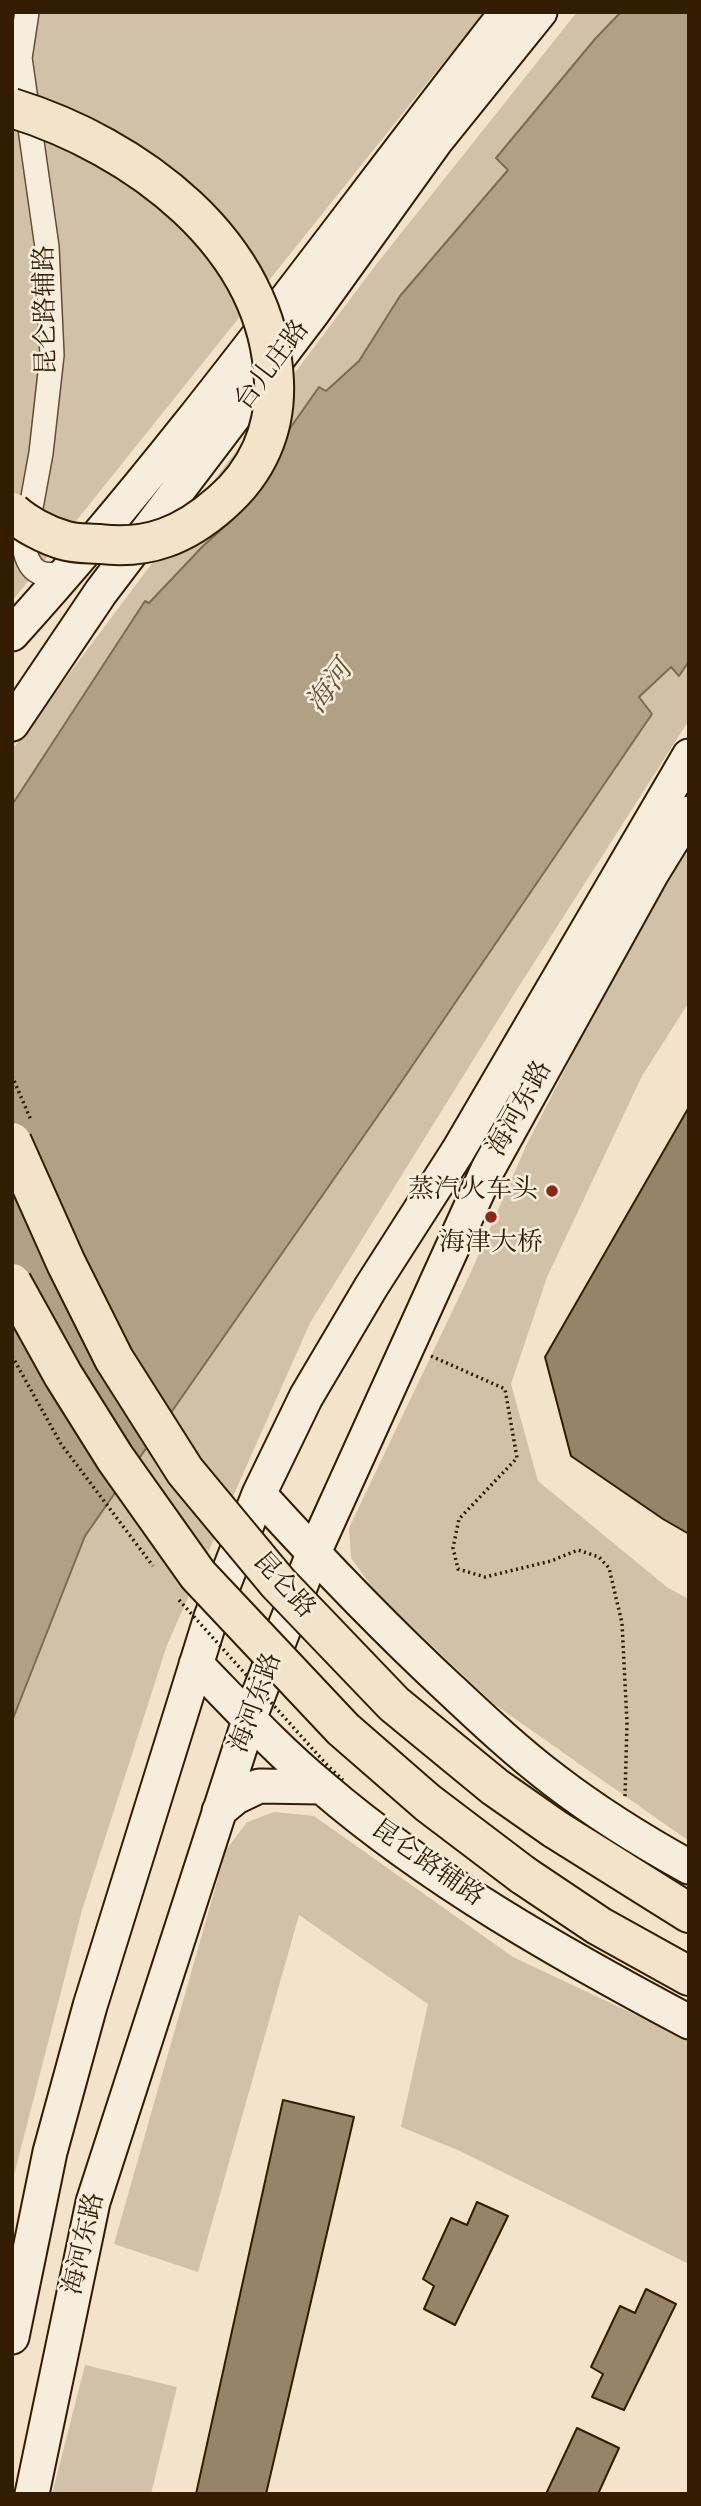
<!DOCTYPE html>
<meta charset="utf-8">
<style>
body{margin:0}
#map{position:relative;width:701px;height:2506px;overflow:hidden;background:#f2e3ca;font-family:Cardo,serif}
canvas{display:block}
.frame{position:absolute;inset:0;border:14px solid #321d00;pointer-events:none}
</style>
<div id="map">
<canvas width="701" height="2506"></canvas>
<div class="frame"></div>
</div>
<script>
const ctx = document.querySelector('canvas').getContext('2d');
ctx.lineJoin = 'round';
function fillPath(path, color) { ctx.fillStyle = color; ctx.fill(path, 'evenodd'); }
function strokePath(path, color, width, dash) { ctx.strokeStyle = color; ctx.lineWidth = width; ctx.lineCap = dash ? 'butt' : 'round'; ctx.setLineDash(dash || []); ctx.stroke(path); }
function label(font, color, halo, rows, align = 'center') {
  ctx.font = font + ' Cardo,"Noto Serif SC",serif'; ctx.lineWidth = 5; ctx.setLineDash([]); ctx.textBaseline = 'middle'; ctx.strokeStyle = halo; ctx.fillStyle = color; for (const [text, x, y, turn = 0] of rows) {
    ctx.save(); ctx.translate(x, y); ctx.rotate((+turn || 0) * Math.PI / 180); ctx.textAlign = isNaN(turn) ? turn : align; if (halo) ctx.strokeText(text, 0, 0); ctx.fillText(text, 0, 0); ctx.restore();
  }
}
const green = new Path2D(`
 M 12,12 L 484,12 L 12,601 Z
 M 577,12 L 689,12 L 689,720 L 516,991 L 310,1323 L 167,1645 L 82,1910 L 12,2183 L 12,750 L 375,266 Z
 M 689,845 L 689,1002 L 642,1076 L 547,1277 L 511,1384 L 538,1481 L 668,1588 L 689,1599 L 689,1841 L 494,1704 L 377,1594 L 351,1558 L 349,1528 L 471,1272 L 526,1146 L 611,980 Z
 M 274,1812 L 314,1816 L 513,1957 L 689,2040 L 689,2264 L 460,2151 L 401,2127 L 428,2004 L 299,1915 L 198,2272 L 114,2244 L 226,1850 L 247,1822 Z
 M 85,2365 L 177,2387 L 151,2494 L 52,2494 Z`);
const water = new Path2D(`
 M 621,12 L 689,12 L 689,661 L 679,676 L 671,667 L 639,697 L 652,714 L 393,1094 L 85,1536 L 12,1721 L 12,805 L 145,601 L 149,603 L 203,546 L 233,519 L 253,481 L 319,387 L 326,391 L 359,361 L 400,296 L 508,170 L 496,158 L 595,39 Z`);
const building = new Path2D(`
 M 689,1107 L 689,1534 L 663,1519 L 571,1456 L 545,1357 Z
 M 283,2100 L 354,2117 L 266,2494 L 196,2494 Z
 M 477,2202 L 508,2216 L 455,2325 L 424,2309 L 434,2286 L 423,2279 L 451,2218 L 467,2225 Z
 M 646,2289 L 676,2304 L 624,2410 L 592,2397 L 603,2374 L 591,2367 L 620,2306 L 635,2313 Z
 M 577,2428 L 619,2448 L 598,2494 L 546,2494 Z`);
const path = new Path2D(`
 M 431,1356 L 505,1389 L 517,1458 L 459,1519 L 453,1548 L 458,1569 L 485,1577 L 551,1561 L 578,1550 L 599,1557 L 609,1568 L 622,1623 L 627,1723 L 625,1797`);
const street = new Path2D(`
 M 27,12 L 20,58 L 47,247 L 52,355 L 41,453 L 24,546 C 29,575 43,578 69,572`);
const secondary = new Path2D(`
 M 12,634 C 190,438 343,220 507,12
 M 12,724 L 101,592 L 314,311 L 436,141 L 540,12
 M 259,1494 C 320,1561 383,1627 450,1689 C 483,1720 517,1752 554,1780 C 597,1813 642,1841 689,1867
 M 196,1664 C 237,1706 277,1750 322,1787 C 430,1880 563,1955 689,2022
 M 219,1811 L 236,1797 L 259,1786 L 321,1787
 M 12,2337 L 50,2152 L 90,2006 L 211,1617 L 259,1494 L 306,1397 L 371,1287 L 458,1151 L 689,756
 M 32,2494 L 93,2202 L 251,1714 L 311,1559 L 488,1169 L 652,873 L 689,813`);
const highway = new Path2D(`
 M 555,1829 L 689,1913
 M 523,1875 L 599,1926 L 689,1976`);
const pathBridge = new Path2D(`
 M 12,1076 L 31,1120
 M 12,1356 L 61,1444 L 153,1566
 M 179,1600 L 328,1766 L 343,1780`);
const highwayBridge = new Path2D(`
 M 12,108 C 135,146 269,243 274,382 C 276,430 257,472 221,503 C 185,535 148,550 100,544 C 88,543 74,544 63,540 C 46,535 25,524 12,512
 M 12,1142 L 66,1263 L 114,1359 L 185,1471 L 278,1583 L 394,1704 L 495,1787 L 555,1829
 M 12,1283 L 63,1375 L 115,1458 L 198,1575 L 343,1729 L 428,1803 L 523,1875`);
const markers = [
 [552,1191,7,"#8f2418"],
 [491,1217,7,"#8f2418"]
];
const streetNames = [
 ["昆仑路辅路",47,310,-91],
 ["台儿庄路",273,366,-53],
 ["海河东路",521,1109,-61],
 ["昆仑路",283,1586,48],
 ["海河东路",257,1703,-70],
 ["昆仑路辅路",427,1864,35],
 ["海河东路",85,2244,-77]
];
const poiNames = [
 ["蒸汽火车头",538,1191],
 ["海津大桥",491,1244,"center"]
];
const waterNames = [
 ["海河",331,688,-54]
];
fillPath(green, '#d1c1a8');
fillPath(water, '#b1a085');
strokePath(water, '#7e6c50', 2);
fillPath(building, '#968469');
strokePath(building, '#321d00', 2);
strokePath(street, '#624e32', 26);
strokePath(secondary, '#321d00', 37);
strokePath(highway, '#321d00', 42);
strokePath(path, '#321d00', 3.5, [2, 3.5]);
strokePath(street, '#f7eddd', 23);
strokePath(secondary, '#f7eddd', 33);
strokePath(highway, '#f2e3ca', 38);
strokePath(highwayBridge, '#321d00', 42, []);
strokePath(pathBridge, '#321d00', 3.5, [2, 3.5]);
strokePath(highwayBridge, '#f2e3ca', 38);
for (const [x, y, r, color] of markers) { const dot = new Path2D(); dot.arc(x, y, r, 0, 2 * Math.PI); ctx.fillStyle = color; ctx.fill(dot); strokePath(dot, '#f7eddd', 2.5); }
label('26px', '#321d00', '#f7eddd', streetNames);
label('26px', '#321d00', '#f7eddd', poiNames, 'right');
label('italic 28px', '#655135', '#f7eddd', waterNames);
</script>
